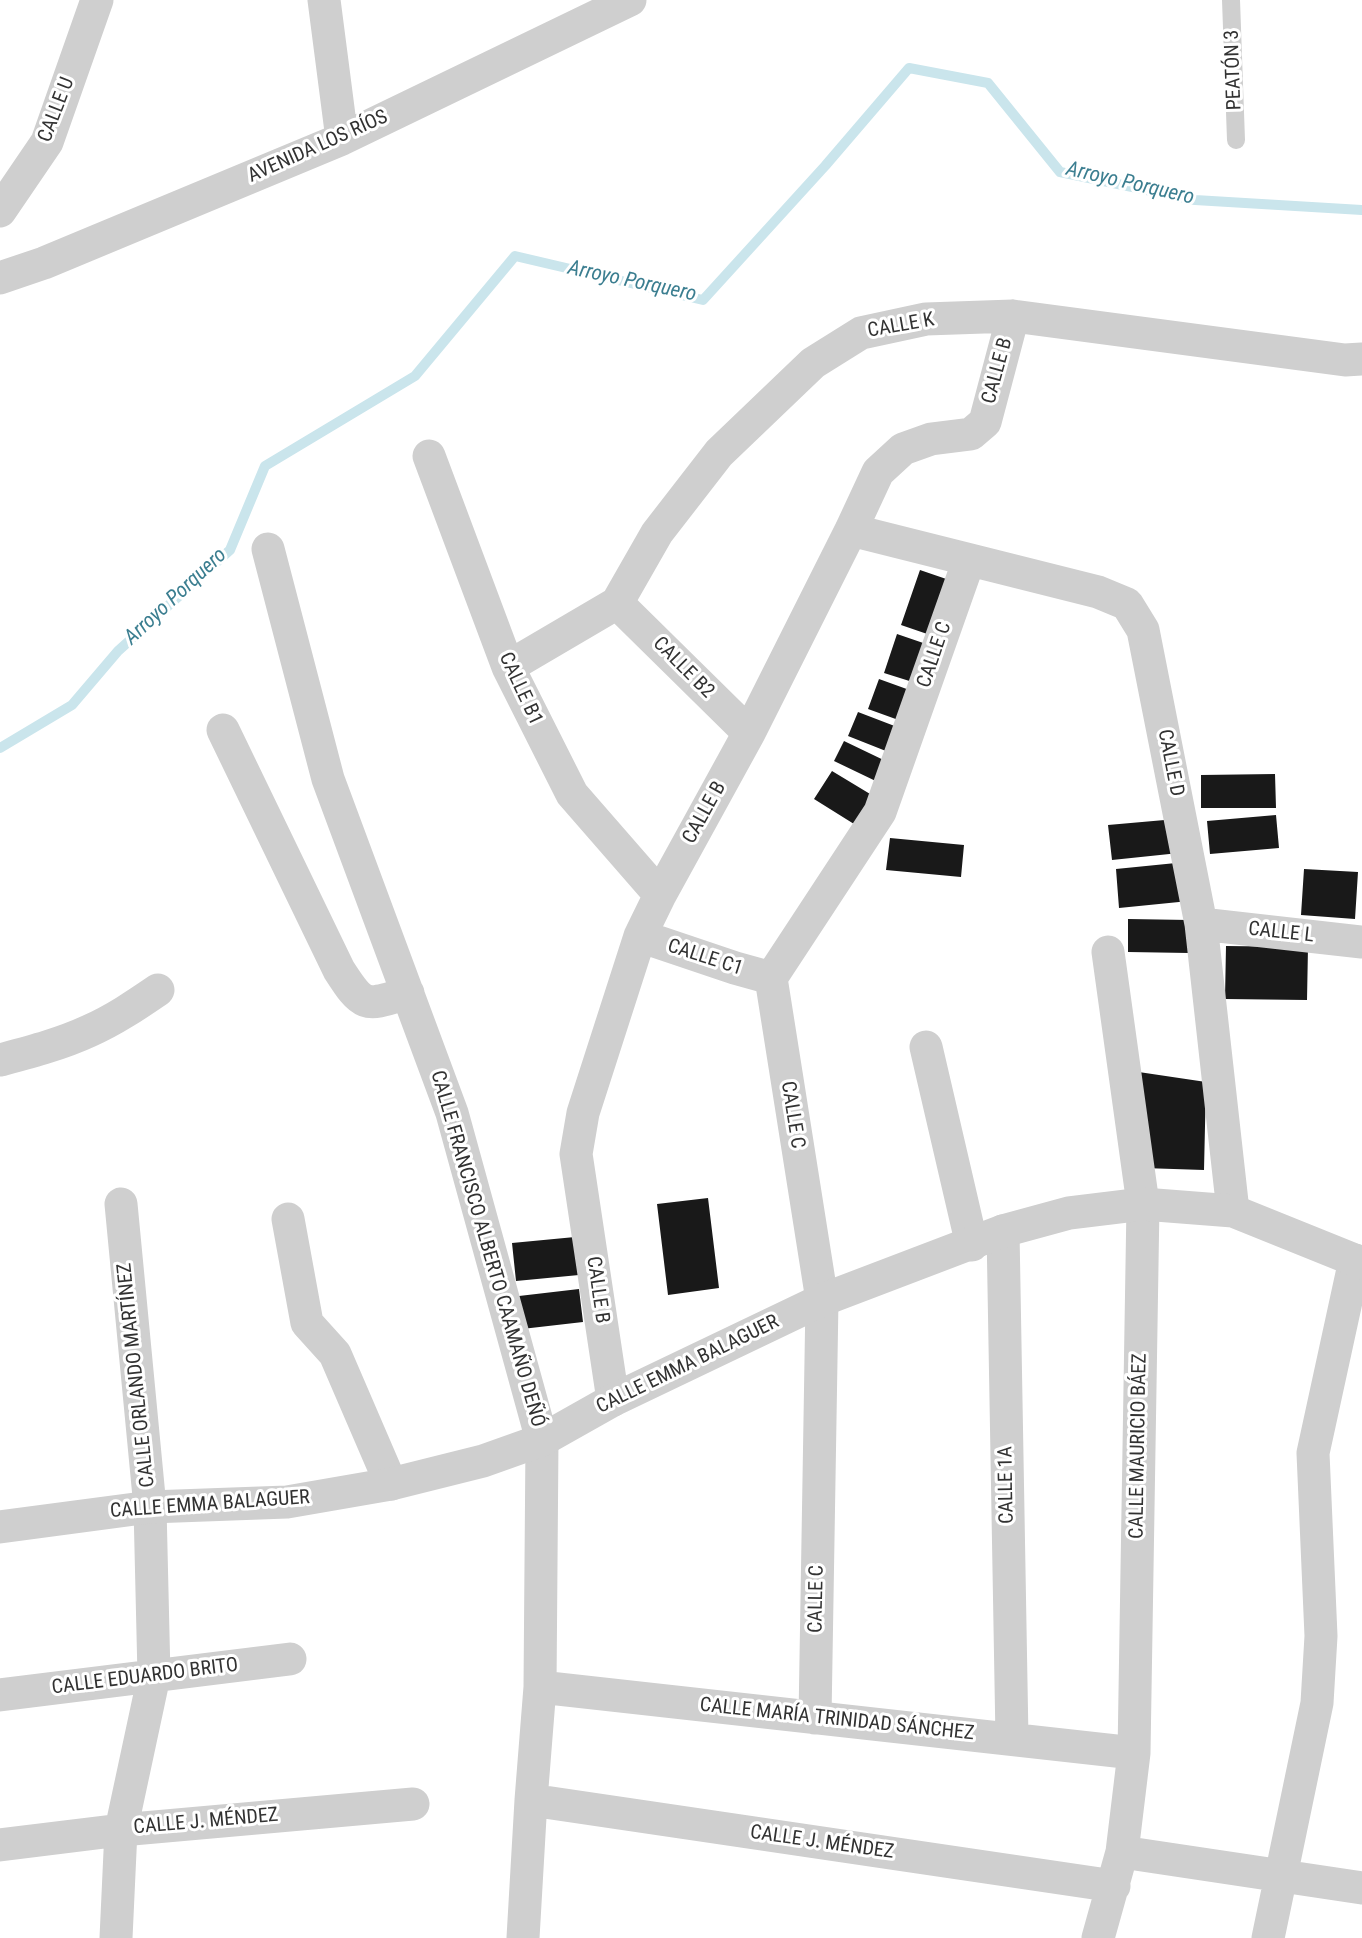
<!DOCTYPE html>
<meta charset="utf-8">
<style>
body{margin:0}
canvas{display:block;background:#fff}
</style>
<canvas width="1362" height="1938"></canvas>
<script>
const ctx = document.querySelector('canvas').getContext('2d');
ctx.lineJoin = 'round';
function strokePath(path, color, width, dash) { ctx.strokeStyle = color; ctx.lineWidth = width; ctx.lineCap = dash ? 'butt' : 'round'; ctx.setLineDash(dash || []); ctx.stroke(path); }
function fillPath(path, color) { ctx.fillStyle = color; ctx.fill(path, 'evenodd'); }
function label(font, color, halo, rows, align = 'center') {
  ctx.font = font + ' "Roboto Condensed",sans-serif'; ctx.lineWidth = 6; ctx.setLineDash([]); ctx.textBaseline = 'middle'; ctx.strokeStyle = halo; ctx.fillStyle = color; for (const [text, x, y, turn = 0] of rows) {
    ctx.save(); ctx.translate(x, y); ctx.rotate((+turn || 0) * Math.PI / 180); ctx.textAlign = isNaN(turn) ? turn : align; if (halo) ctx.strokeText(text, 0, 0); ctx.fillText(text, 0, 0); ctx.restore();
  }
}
const stream = new Path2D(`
 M 0,748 L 72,705 L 118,651 L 230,550 L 265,466 L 415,376 L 515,256 L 703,300 L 825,166 L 909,68 L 988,83 L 1060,172 L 1195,200 L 1362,210`);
const building = new Path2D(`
 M 920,570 L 955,582 L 936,637 L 901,625 Z
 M 897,634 L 932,646 L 919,684 L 884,673 Z
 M 879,679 L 915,692 L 904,722 L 868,709 Z
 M 858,712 L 905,730 L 896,755 L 848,736 Z
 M 844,741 L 894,765 L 884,785 L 834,761 Z
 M 832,771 L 880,800 L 862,829 L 814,799 Z
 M 1275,774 L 1276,808 L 1201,808 L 1201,775 Z
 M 1276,815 L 1279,848 L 1210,854 L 1207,821 Z
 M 1176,819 L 1179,853 L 1112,860 L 1108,825 Z
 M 890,838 L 964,845 L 961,877 L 886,870 Z
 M 1186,862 L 1189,901 L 1119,908 L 1116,869 Z
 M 1304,869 L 1358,872 L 1355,919 L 1301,915 Z
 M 1128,919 L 1189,920 L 1189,953 L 1128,952 Z
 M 1226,946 L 1308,947 L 1307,1000 L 1225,999 Z
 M 1132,1071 L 1206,1082 L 1204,1170 L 1143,1168 Z
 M 708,1198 L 719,1288 L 668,1295 L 657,1204 Z
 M 575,1237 L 579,1275 L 516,1281 L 512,1243 Z
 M 579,1289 L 583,1322 L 522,1329 L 519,1296 Z`);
const service = new Path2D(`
 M 1231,0 L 1236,140`);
const minor = new Path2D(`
 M 324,0 L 342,139
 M 0,211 L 47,142 L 97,0
 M 0,278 L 44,263 L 342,139 L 630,0
 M 429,456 L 508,667 L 572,794 L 660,895
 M 851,530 L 1098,592 L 1127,604 L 1143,630 L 1201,924 L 1233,1211
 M 268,549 L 328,779 L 452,1113 L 542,1440 L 540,1687 L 531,1800 L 523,1938
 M 617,603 L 749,733
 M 508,667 L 617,603 L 657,533 L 719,453 L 813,363 L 861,333 L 926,319 L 1013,316 L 1345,360 L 1362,359
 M 223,730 L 339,970 C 364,1009 365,1006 408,993
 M 1201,924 L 1362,942
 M 640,936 L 735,968 L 771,978
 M 926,1047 L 972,1245
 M 0,1060 C 30,1052 61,1044 89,1031 C 114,1020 136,1005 158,990
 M 288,1219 L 307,1323 L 335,1354 L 391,1484
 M 1003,1231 L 1012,1739
 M 613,1400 L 576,1154 L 583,1113 L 640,936 L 660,895 L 749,733 L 851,530 L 878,472 L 903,449 L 931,439 L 971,434 L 985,422 L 1013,316
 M 540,1687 L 1134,1753
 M 0,1695 L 290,1659
 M 815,1718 L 822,1300 L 771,978 L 880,812 L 969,560
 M 531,1800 L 1114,1886
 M 0,1845 L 121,1830 L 413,1804
 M 1122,1852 L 1362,1888
 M 116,1938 L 121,1830 L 154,1676 L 150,1507 L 121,1204
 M 1098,1938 L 1122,1852 L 1134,1753 L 1143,1204 L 1108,952
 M 1268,1938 L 1317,1703 L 1321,1636 L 1313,1453 L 1355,1260`);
const tertiary = new Path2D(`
 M 0,1527 L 150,1507 L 287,1502 L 391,1484 L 483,1461 L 542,1440 L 613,1400 L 822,1300 L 1003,1231 L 1069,1213 L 1143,1204 L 1233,1211 L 1362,1263`);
const streetNames = [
 ["PEATÓN 3",1234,70,-92],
 ["CALLE U",57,110,-69],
 ["AVENIDA LOS RÍOS",318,147,-24],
 ["CALLE K",901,326,-10],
 ["CALLE B",998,371,-75],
 ["CALLE C",935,655,-71],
 ["CALLE B2",683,668,45],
 ["CALLE B1",520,689,65],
 ["CALLE D",1170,763,79],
 ["CALLE B",705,813,-61],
 ["CALLE L",1281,933,6],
 ["CALLE C1",705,958,18],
 ["CALLE C",792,1115,81],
 ["CALLE FRANCISCO ALBERTO CAAMAÑO DEÑÓ",487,1249,74],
 ["CALLE B",597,1290,82],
 ["CALLE EMMA BALAGUER",688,1365,-26],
 ["CALLE ORLANDO MARTÍNEZ",137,1375,-96],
 ["CALLE MAURICIO BÁEZ",1139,1446,-89],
 ["CALLE 1A",1007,1485,-91],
 ["CALLE EMMA BALAGUER",210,1505,-4],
 ["CALLE C",817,1599,-89],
 ["CALLE EDUARDO BRITO",145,1677,-7],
 ["CALLE MARÍA TRINIDAD SÁNCHEZ",837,1720,6],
 ["CALLE J. MÉNDEZ",206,1822,-5],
 ["CALLE J. MÉNDEZ",822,1843,8]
];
const waterNames = [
 ["Arroyo Porquero",1130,184,13],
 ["Arroyo Porquero",632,282,12],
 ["Arroyo Porquero",176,597,-43]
];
strokePath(stream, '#cae5ec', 10);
fillPath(building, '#191919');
strokePath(service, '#cfcfcf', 18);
strokePath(minor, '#cfcfcf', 33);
strokePath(tertiary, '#cfcfcf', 33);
label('20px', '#323232', '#fff', streetNames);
label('italic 21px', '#3b7e90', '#fff', waterNames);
</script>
